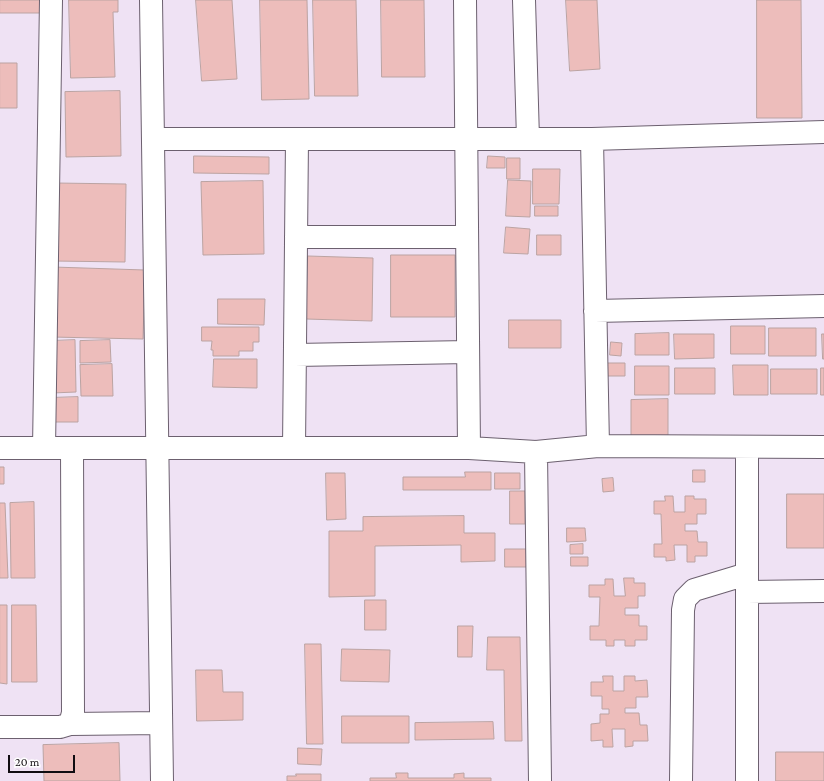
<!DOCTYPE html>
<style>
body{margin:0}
#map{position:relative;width:824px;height:781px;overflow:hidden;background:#efe2f4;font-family:"Crimson Pro",serif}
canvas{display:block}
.scale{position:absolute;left:8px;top:755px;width:67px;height:18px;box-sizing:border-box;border:2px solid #100c11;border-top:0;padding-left:5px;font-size:12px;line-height:14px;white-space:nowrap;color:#100c11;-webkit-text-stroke:3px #fff;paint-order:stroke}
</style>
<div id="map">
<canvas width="824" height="781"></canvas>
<div class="scale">20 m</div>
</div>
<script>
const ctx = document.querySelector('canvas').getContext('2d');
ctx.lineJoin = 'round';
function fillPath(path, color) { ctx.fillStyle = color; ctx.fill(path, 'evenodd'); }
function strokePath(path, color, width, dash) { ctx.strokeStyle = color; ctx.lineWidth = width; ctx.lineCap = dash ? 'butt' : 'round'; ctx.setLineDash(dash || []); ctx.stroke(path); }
const building = new Path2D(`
 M 0,0 L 46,0 L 46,13 L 0,13 Z
 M 69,0 L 118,0 L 118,12 L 113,12 L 115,77 L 71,78 Z
 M 196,0 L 232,0 L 237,79 L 202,81 Z
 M 260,0 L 307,0 L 309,99 L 262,100 Z
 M 313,0 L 356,0 L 358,96 L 315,96 Z
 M 381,0 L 424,0 L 425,77 L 382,77 Z
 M 566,0 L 597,0 L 600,69 L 570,71 Z
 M 757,0 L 801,0 L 802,118 L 757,118 Z
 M 0,63 L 17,63 L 17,108 L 0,108 Z
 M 120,91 L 121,156 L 66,157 L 65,92 Z
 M 194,156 L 269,157 L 269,174 L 194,173 Z
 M 488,156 L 505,157 L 505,168 L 487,168 Z
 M 507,158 L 520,158 L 520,179 L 507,179 Z
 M 533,169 L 560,169 L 559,204 L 533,204 Z
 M 508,180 L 531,181 L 530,217 L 506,216 Z
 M 263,181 L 264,254 L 203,255 L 201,182 Z
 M 55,183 L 126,184 L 125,262 L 53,261 Z
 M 535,206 L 558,206 L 558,216 L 535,216 Z
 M 506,227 L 530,229 L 528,254 L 504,253 Z
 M 537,235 L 561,235 L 561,255 L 537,255 Z
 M 391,255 L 455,255 L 455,317 L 391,317 Z
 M 308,256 L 373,258 L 372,321 L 306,319 Z
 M 53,267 L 145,270 L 143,339 L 51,337 Z
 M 218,299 L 265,299 L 264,325 L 218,324 Z
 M 509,320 L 561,320 L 561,348 L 509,348 Z
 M 731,326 L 765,326 L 765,354 L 731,354 Z
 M 202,327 L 259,327 L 259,342 L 253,342 L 253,351 L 239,351 L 239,356 L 213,356 L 213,350 L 211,350 L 212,341 L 202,341 Z
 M 769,328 L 816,328 L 816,356 L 769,356 Z
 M 669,333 L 669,355 L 635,355 L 635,334 Z
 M 674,334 L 714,334 L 714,358 L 675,359 Z
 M 822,334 L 824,334 L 824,359 L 823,359 Z
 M 75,340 L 76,392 L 52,393 L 51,341 Z
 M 110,340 L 111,362 L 80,363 L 80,341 Z
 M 611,342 L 622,343 L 621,356 L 610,355 Z
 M 214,359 L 257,359 L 257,388 L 213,387 Z
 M 606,363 L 625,363 L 625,376 L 606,376 Z
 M 112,364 L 113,396 L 81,396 L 80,365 Z
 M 733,365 L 768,365 L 768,395 L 734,395 Z
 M 635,366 L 669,366 L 669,395 L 635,395 Z
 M 675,368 L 715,368 L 715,394 L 675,394 Z
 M 821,368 L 824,368 L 824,395 L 821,395 Z
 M 771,369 L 817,369 L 817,394 L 771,394 Z
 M 78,397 L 78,422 L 50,422 L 49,398 Z
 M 668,399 L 668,437 L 631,437 L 631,400 Z
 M 0,467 L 4,467 L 4,484 L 0,484 Z
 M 693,470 L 705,470 L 705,482 L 693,482 Z
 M 465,472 L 491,472 L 491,490 L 403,490 L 403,477 L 465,477 Z
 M 326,473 L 345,473 L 346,519 L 327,520 Z
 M 495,473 L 520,473 L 520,489 L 495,489 Z
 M 613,478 L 614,491 L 603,492 L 602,479 Z
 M 510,491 L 525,491 L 525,524 L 510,524 Z
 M 787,494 L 824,494 L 824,548 L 787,548 Z
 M 665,496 L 673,496 L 674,512 L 685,512 L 685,496 L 694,496 L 694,499 L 706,499 L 706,514 L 697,514 L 697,524 L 685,524 L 685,531 L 697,531 L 698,542 L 707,542 L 707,556 L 695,556 L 695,562 L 687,562 L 687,545 L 674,545 L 675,560 L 666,561 L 666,557 L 654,557 L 654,544 L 662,544 L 661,514 L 654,514 L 654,501 L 665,501 Z
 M 34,502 L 35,578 L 11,578 L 10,503 Z
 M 0,503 L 5,503 L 8,578 L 0,578 Z
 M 464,516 L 464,533 L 495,533 L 495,561 L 461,562 L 461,545 L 375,546 L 375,596 L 329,597 L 329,531 L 363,531 L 363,517 Z
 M 567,528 L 585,528 L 586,541 L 567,542 Z
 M 583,544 L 583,554 L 570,554 L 570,545 Z
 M 505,549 L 527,549 L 527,567 L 505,567 Z
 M 571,557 L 588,557 L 588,566 L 571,566 Z
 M 624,578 L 634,578 L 634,583 L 645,583 L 645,596 L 638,596 L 638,608 L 625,608 L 625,615 L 639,615 L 639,626 L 647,626 L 647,640 L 635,640 L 635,646 L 625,646 L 625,640 L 614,640 L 614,646 L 606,646 L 606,640 L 590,640 L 590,626 L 599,626 L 600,597 L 589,597 L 589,585 L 605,585 L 605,579 L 613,579 L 614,596 L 625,596 Z
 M 365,600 L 386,600 L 386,630 L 365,630 Z
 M 0,605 L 7,605 L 7,684 L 0,683 Z
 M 12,605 L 36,605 L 37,682 L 12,682 Z
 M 458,626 L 473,626 L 472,657 L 458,657 Z
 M 488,637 L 520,637 L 522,741 L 505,741 L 504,670 L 487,670 Z
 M 305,644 L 321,644 L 323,744 L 307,744 Z
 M 342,649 L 390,650 L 389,682 L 341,681 Z
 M 196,670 L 222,670 L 223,692 L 243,692 L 243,720 L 197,721 Z
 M 603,676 L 613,676 L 613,691 L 624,691 L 624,676 L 635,676 L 635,681 L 647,680 L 648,697 L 636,697 L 636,708 L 625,708 L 625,713 L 639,713 L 640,725 L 647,725 L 648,741 L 633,741 L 633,746 L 625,747 L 625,729 L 612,729 L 613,747 L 603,747 L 603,740 L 591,741 L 591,724 L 600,723 L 600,714 L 609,714 L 609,709 L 602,709 L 602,696 L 591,696 L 591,682 L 603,682 Z
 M 342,716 L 409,716 L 409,743 L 342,743 Z
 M 493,722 L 494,739 L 415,740 L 415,723 Z
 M 119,743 L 120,781 L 44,781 L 43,745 Z
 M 298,748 L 322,749 L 321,765 L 298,764 Z
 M 776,752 L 824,752 L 824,781 L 776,781 Z
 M 396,773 L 408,773 L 408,778 L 454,778 L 454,774 L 464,773 L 464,778 L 491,778 L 491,781 L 370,781 L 370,778 L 396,778 Z
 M 296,774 L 321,774 L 321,781 L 287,781 L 287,776 L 296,776 Z`);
const minor = new Path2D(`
 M 151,0 L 162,781
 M 465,0 L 469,448
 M 524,0 L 528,139
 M 153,139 L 592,139 L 824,132
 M 592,139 L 598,446
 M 296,237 L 467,237
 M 595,311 L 824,306
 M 295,355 L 468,352
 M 747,447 L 747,781
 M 0,448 L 469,448 L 536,452 L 598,446 L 824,447
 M 44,448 L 51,0
 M 294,448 L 297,139
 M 536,452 L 540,781
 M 747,592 L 824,591
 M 70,724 L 161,723
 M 0,727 L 60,727 L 70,724 L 73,713 L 72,448
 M 681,781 L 683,610 L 685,599 L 694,590 L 747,574`);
fillPath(building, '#edbdbb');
strokePath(building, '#bba3a2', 1);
strokePath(minor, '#6c606f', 24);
strokePath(minor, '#fff', 22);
</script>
